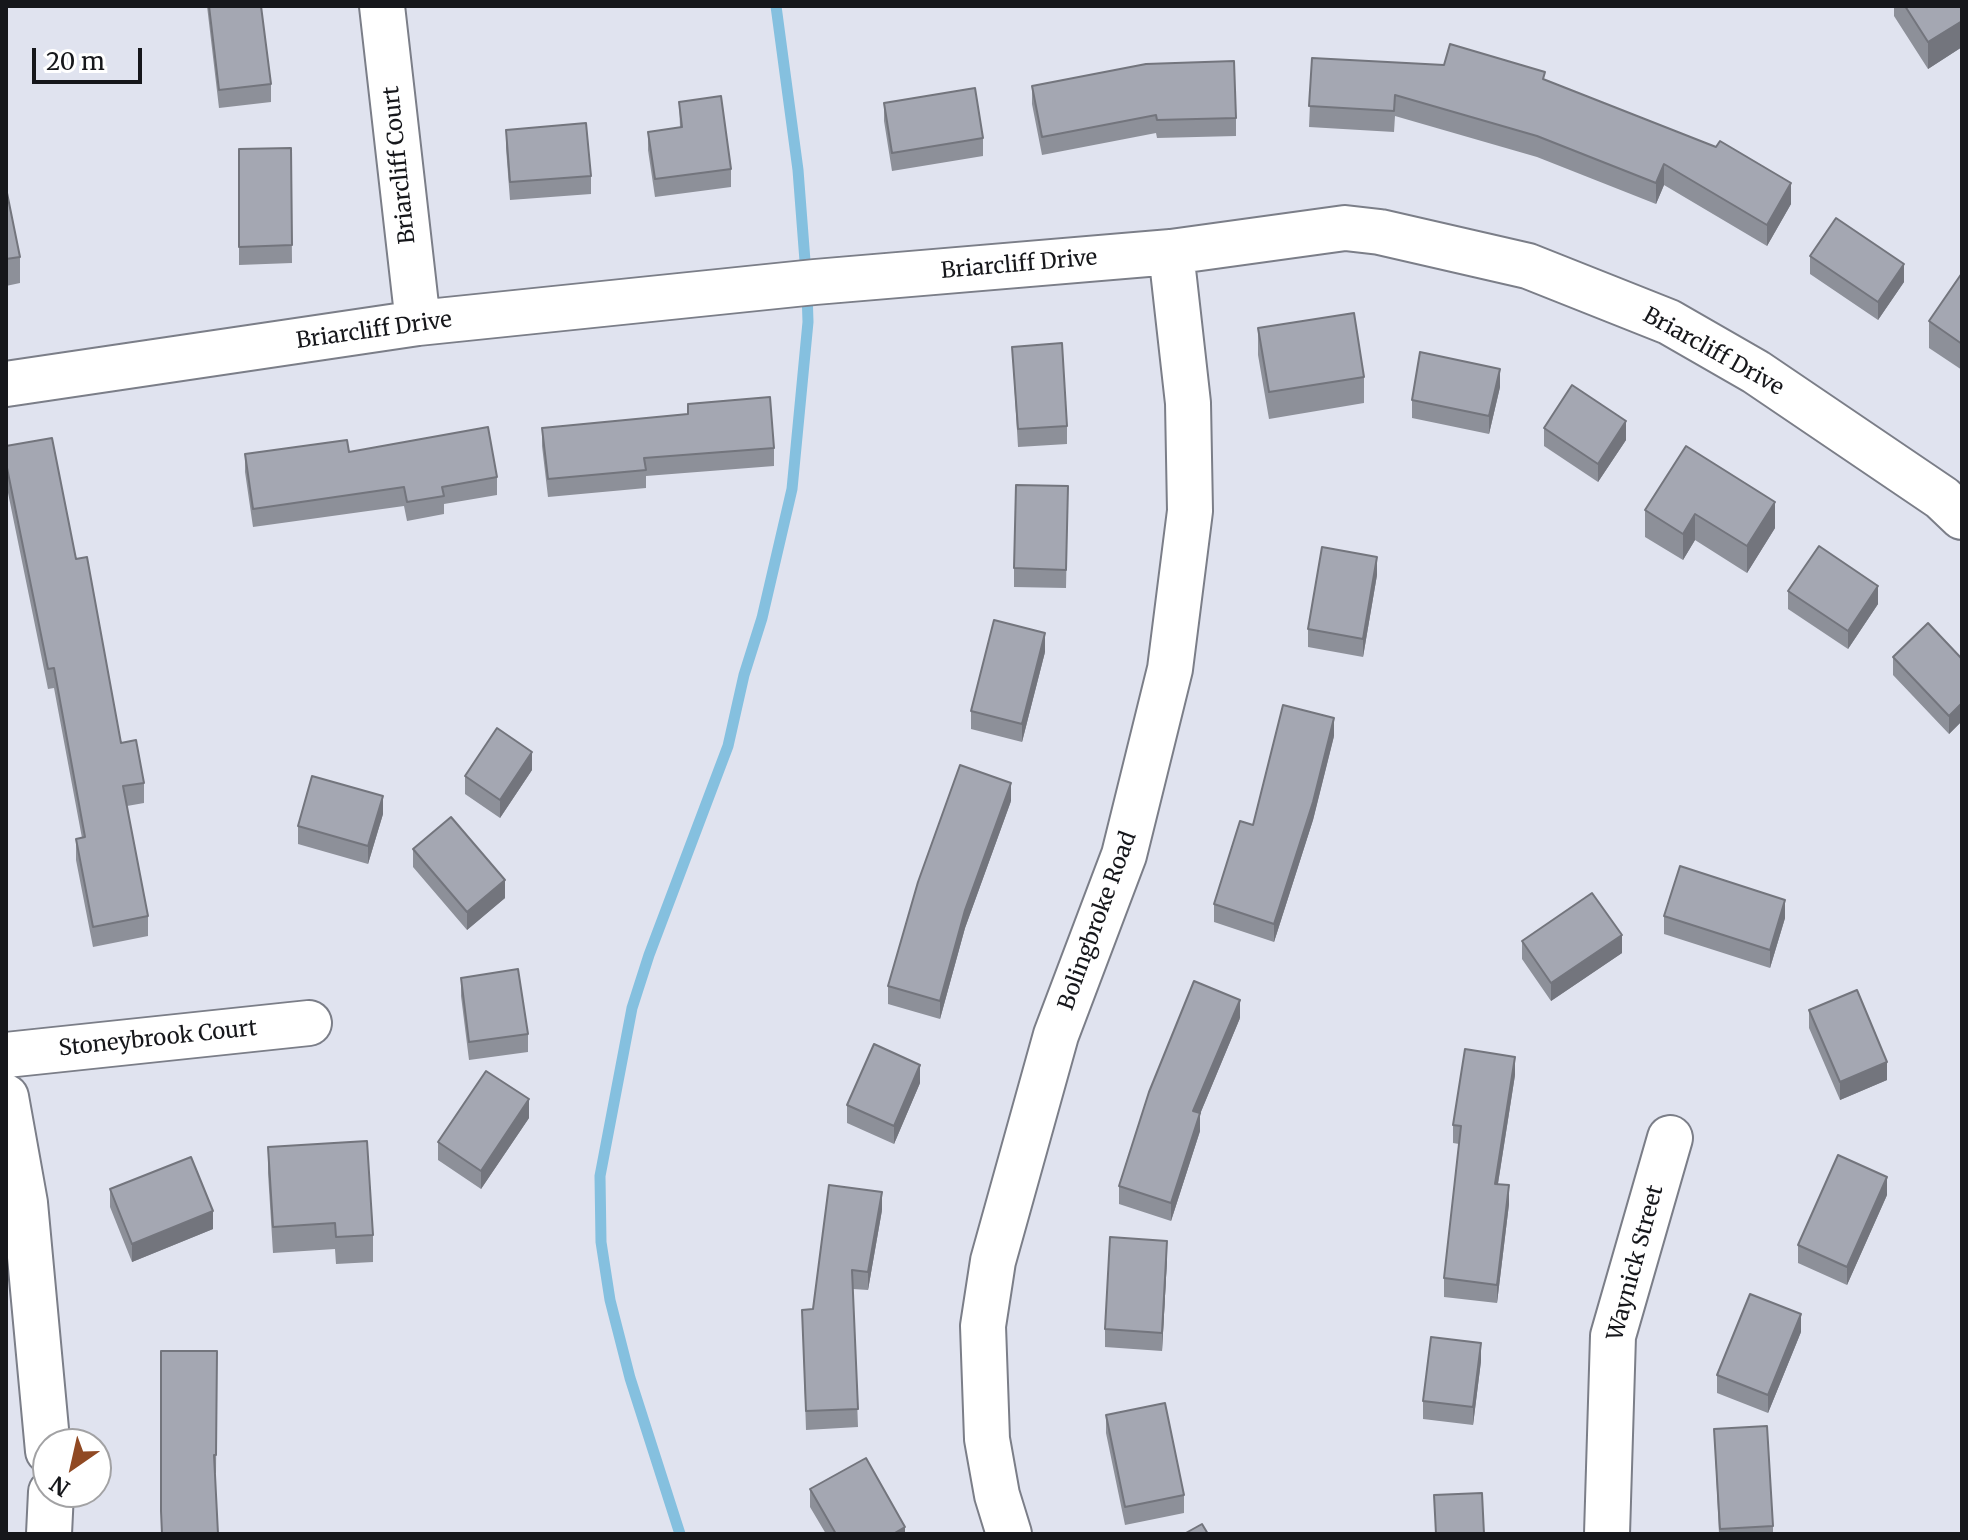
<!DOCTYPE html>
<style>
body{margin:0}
#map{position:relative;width:1968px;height:1540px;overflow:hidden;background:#e0e3ef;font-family:Merriweather,serif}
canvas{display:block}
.frame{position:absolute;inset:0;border:8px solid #16171b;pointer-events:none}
.north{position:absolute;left:32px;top:1428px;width:80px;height:80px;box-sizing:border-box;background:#fff;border:2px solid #a2a2a4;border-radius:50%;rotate:214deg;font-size:22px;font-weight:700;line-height:32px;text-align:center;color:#16171b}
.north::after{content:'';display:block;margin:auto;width:28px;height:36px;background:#904923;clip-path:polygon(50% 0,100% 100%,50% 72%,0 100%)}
.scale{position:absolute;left:32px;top:48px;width:110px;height:36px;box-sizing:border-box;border:4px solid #16171b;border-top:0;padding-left:10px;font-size:24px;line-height:28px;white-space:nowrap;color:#16171b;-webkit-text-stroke:6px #fff;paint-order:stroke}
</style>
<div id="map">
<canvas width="1968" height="1540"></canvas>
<div class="frame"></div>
<div class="north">N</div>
<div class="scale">20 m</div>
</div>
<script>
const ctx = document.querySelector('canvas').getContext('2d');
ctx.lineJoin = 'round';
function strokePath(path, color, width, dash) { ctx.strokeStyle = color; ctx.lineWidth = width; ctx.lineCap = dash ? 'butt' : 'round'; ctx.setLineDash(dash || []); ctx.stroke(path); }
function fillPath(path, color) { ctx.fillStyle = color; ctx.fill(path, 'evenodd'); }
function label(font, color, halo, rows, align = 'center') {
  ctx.font = font + ' Merriweather,serif'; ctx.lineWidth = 7; ctx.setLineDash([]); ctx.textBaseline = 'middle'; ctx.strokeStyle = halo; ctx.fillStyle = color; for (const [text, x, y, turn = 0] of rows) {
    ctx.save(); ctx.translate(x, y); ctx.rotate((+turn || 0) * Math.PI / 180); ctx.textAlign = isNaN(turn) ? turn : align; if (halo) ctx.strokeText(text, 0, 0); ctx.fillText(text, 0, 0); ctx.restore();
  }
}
const stream = new Path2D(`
 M 776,6 L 798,170 L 806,274
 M 680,1534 L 630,1378 L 610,1300 L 601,1242 L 600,1176 L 632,1008 L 649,955 L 728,746 L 744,675 L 762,618 L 792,489 L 808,322 L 807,291`);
const minor = new Path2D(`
 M 382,6 L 418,323
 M 6,384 L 418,323 L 815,282 L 1171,252 L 1345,228 L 1380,232 L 1528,266 L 1669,322 L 1756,372 L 1942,498 L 1962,517
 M 6,1055 L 309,1023
 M 6,1097 L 25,1203 L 48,1451
 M 49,1534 L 51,1492
 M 1009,1534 L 997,1495 L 987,1439 L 983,1326 L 993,1261 L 1056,1035 L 1124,855 L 1170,669 L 1190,511 L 1188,403 L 1171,252
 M 1607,1534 L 1613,1336 L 1670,1138`);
const wall = new Path2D(`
 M 207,6 L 261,6 L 271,84 L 271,102 L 219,108 Z
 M 1894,6 L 1962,6 L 1962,47 L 1928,69 L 1894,16 Z
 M 1312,58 L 1545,80 L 1791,204 L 1767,246 L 1664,185 L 1656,204 L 1537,157 L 1395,116 L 1394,132 L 1309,127 Z
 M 1032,86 L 1236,118 L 1236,136 L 1157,138 L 1156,133 L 1042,155 L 1032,104 Z
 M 679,102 L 731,169 L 731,187 L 655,197 L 648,150 L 648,132 L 680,127 Z
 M 884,103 L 983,138 L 983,156 L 892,171 L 884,121 Z
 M 506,130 L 591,176 L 591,194 L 510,200 L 506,148 Z
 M 291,148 L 292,263 L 239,265 L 239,149 Z
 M 6,188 L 20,257 L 20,283 L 6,286 Z
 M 1810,256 L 1904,282 L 1878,320 L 1810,274 Z
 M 1962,273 L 1962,370 L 1929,348 L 1929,321 Z
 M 1258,328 L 1364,377 L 1364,403 L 1269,419 L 1258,355 Z
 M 1012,347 L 1067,426 L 1067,444 L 1018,447 Z
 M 1500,387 L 1489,434 L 1412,418 L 1412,400 Z
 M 688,404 L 774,448 L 774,466 L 646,476 L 646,488 L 548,497 L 542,446 L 542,428 L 688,414 Z
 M 1544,428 L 1626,440 L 1598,482 L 1544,446 Z
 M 6,446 L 76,559 L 121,743 L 144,783 L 144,803 L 127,806 L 148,916 L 148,936 L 93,947 L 76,860 L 76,839 L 82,838 L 54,688 L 48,689 L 6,483 Z
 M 1686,446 L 1775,528 L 1747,573 L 1695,540 L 1683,560 L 1645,537 L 1645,510 Z
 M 349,452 L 497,477 L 497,495 L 444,504 L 444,514 L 407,521 L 404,506 L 253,527 L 245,472 L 245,454 Z
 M 1068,486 L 1066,588 L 1014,587 L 1014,568 Z
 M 1377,575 L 1363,657 L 1308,647 L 1308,629 Z
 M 1788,591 L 1878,604 L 1848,649 L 1788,609 Z
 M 1045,652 L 1022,742 L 971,729 L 971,711 Z
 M 1893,657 L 1962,659 L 1962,721 L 1949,734 L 1893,675 Z
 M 1334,736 L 1313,820 L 1274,942 L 1214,922 L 1214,904 L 1253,825 Z
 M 532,770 L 500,818 L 465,794 L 465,776 Z
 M 1011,801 L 965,928 L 940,1019 L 888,1004 L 888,986 Z
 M 383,814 L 368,864 L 298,844 L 298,826 Z
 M 413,849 L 505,898 L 467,930 L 413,867 Z
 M 1664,916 L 1785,918 L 1770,968 L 1664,934 Z
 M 1522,941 L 1622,953 L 1551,1001 L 1522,959 Z
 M 461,978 L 528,1034 L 528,1052 L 469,1060 L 461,996 Z
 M 1809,1010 L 1887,1080 L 1840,1100 L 1809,1028 Z
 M 1240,1018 L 1200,1114 L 1200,1131 L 1171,1221 L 1119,1204 L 1119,1186 Z
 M 1515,1075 L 1498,1184 L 1509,1204 L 1497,1303 L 1444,1297 L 1444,1278 L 1459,1144 L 1453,1143 L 1453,1125 Z
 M 920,1083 L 894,1144 L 847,1123 L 847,1105 Z
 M 529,1118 L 481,1189 L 438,1160 L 438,1142 Z
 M 268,1147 L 373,1235 L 373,1262 L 336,1264 L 335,1249 L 273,1253 L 268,1173 Z
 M 110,1189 L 213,1229 L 132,1262 L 110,1207 Z
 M 1887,1195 L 1847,1285 L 1798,1263 L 1798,1245 Z
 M 882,1210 L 868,1290 L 853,1289 L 858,1427 L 806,1430 L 802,1310 L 813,1309 Z
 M 1167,1259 L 1162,1351 L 1105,1347 L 1105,1329 Z
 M 1801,1332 L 1768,1413 L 1717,1393 L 1717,1375 Z
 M 161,1351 L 217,1351 L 216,1473 L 215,1473 L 218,1534 L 161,1534 Z
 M 1481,1361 L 1473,1425 L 1423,1419 L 1423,1401 Z
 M 1106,1415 L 1184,1495 L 1184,1513 L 1125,1525 L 1106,1433 Z
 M 1714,1429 L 1773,1526 L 1773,1534 L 1719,1534 Z
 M 810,1489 L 905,1534 L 826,1534 L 810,1507 Z`);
const shadedWall = new Path2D(`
 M 1962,21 L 1962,47 L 1928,69 L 1928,42 Z
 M 1664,164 L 1664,185 L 1656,204 L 1656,183 Z
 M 1791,183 L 1791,204 L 1767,246 L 1767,225 Z
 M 1904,264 L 1904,282 L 1878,320 L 1878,302 Z
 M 1500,369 L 1500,387 L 1489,434 L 1489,416 Z
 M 1626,421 L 1626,440 L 1598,482 L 1598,464 Z
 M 1775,502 L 1775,528 L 1747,573 L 1747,546 Z
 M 1695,514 L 1695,540 L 1683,560 L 1683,534 Z
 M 1377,557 L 1377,575 L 1363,657 L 1363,639 Z
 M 1878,586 L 1878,604 L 1848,649 L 1848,631 Z
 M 1045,633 L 1045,652 L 1022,742 L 1022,724 Z
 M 1962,703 L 1962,721 L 1949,734 L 1949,716 Z
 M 1334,718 L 1334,736 L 1313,820 L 1274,942 L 1274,924 Z
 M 532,752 L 532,770 L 500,818 L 500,800 Z
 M 1011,783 L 1011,801 L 965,928 L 940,1019 L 940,1001 L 965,910 Z
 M 383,796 L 383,814 L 368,864 L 368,846 Z
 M 505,880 L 505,898 L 467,930 L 467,912 Z
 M 1785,900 L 1785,918 L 1770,968 L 1770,950 Z
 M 1622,935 L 1622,953 L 1551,1001 L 1551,983 Z
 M 1240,1000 L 1240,1018 L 1200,1114 L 1200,1131 L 1171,1221 L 1171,1203 L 1193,1111 Z
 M 1515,1057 L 1515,1075 L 1495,1202 L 1495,1184 Z
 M 1887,1062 L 1887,1080 L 1840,1100 L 1840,1082 Z
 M 920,1065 L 920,1083 L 894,1144 L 894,1126 Z
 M 529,1099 L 529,1118 L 481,1189 L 481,1171 Z
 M 1887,1177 L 1887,1195 L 1847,1285 L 1847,1267 Z
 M 1509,1185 L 1509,1204 L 1497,1303 L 1497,1285 Z
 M 882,1192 L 882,1210 L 868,1290 L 868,1272 Z
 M 213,1211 L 213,1229 L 132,1262 L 132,1244 Z
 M 1167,1241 L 1167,1259 L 1162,1351 L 1162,1333 Z
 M 1801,1314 L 1801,1332 L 1768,1413 L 1768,1395 Z
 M 1481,1343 L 1481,1361 L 1473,1425 L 1473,1407 Z
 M 905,1527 L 905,1534 L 893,1534 Z`);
const building = new Path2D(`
 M 209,6 L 261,6 L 271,84 L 219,90 Z
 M 1905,6 L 1962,6 L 1962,21 L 1928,42 Z
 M 1450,44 L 1545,72 L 1543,79 L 1716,147 L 1720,141 L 1791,183 L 1767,225 L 1664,164 L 1656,183 L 1537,136 L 1395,95 L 1394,111 L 1309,106 L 1312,58 L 1444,65 Z
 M 1234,61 L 1236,118 L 1157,120 L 1156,115 L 1042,137 L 1032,86 L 1146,64 Z
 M 975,88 L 983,138 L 892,153 L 884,103 Z
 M 721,96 L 731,169 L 655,179 L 648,132 L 682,127 L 679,102 Z
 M 586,123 L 591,176 L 510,182 L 506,130 Z
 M 291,148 L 292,245 L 239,247 L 239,149 Z
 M 6,188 L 20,257 L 6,259 Z
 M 1836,218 L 1904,264 L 1878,302 L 1810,256 Z
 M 1962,273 L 1962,344 L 1929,321 Z
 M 1354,313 L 1364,377 L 1269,392 L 1258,328 Z
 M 1062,343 L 1067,426 L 1018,429 L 1012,347 Z
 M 1420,352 L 1500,369 L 1489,416 L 1412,400 Z
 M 1572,385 L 1626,421 L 1598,464 L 1544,428 Z
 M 770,397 L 774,448 L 644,458 L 646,470 L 548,479 L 542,428 L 688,414 L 688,404 Z
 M 488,427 L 497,477 L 442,487 L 444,496 L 407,502 L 404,487 L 253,509 L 245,454 L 347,440 L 349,452 Z
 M 52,438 L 76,559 L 87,557 L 121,743 L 136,740 L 144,783 L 123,786 L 148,916 L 93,927 L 76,839 L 85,837 L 54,668 L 48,669 L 6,463 L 6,446 Z
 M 1686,446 L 1775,502 L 1747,546 L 1695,514 L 1683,534 L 1645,510 Z
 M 1016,485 L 1068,486 L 1066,570 L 1014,568 Z
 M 1819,546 L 1878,586 L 1848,631 L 1788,591 Z
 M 1322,547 L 1377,557 L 1363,639 L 1308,629 Z
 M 994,620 L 1045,633 L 1022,724 L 971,711 Z
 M 1928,623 L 1962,659 L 1962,703 L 1949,716 L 1893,657 Z
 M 1283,705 L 1334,718 L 1313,802 L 1274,924 L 1214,904 L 1240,821 L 1253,825 Z
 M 497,728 L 532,752 L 500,800 L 465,776 Z
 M 960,765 L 1011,783 L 965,910 L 940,1001 L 888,986 L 918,882 Z
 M 312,776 L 383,796 L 368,846 L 298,826 Z
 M 451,817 L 505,880 L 467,912 L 413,849 Z
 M 1680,866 L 1785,900 L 1770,950 L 1664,916 Z
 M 1592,893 L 1622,935 L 1551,983 L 1522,941 Z
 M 518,969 L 528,1034 L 469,1042 L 461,978 Z
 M 1194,981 L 1240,1000 L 1193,1111 L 1200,1113 L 1171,1203 L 1119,1186 L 1149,1092 Z
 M 1857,990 L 1887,1062 L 1840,1082 L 1809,1010 Z
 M 874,1044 L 920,1065 L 894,1126 L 847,1105 Z
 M 1465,1049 L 1515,1057 L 1495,1184 L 1509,1185 L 1497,1285 L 1444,1278 L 1461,1126 L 1453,1125 Z
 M 486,1071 L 529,1099 L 481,1171 L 438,1142 Z
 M 367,1141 L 373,1235 L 336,1237 L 335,1223 L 273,1227 L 268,1147 Z
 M 1838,1155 L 1887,1177 L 1847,1267 L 1798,1245 Z
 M 191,1157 L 213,1211 L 132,1244 L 110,1189 Z
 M 829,1185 L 882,1192 L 868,1272 L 852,1270 L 858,1409 L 806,1411 L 802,1310 L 813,1309 Z
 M 1110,1237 L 1167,1241 L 1162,1333 L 1105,1329 Z
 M 1750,1294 L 1801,1314 L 1768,1395 L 1717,1375 Z
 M 1431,1337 L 1481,1343 L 1473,1407 L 1423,1401 Z
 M 161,1351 L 217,1351 L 216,1455 L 214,1455 L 218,1534 L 162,1534 L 161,1511 Z
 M 1165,1403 L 1184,1495 L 1125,1507 L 1106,1415 Z
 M 1767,1426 L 1773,1526 L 1720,1529 L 1714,1429 Z
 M 866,1458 L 905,1527 L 893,1534 L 836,1534 L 810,1489 Z
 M 1482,1493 L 1484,1534 L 1436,1534 L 1434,1495 Z
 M 1202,1524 L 1208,1534 L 1184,1534 Z`);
const streetNames = [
 ["Briarcliff Court",400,165,-96],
 ["Briarcliff Drive",1019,265,-5],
 ["Briarcliff Drive",374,331,-8],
 ["Briarcliff Drive",1713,352,29],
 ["Bolingbroke Road",1098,921,-70],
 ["Stoneybrook Court",158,1039,-6],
 ["Waynick Street",1636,1263,-75]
];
strokePath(stream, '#85c0df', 11);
strokePath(minor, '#7b7e88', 48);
strokePath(minor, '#fff', 44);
fillPath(wall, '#8d9099');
fillPath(shadedWall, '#73757d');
fillPath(building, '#a4a7b2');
strokePath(building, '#73757d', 2);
label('22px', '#16171b', '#fff', streetNames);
</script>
